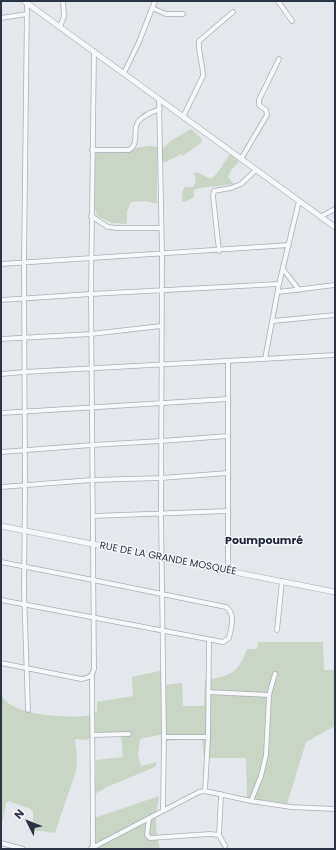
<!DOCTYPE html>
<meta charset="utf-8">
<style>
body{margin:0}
#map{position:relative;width:336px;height:850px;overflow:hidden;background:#e4e7ec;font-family:Poppins,sans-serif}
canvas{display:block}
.frame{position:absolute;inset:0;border:2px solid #2b3445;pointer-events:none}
.north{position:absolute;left:8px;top:802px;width:40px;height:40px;-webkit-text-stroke:3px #f4f6f9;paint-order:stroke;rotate:312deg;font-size:11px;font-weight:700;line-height:16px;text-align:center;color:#2b3445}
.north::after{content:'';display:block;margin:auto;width:14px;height:18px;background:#2b3445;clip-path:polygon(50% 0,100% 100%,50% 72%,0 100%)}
</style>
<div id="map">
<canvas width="336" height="850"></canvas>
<div class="frame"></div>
<div class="north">N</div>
</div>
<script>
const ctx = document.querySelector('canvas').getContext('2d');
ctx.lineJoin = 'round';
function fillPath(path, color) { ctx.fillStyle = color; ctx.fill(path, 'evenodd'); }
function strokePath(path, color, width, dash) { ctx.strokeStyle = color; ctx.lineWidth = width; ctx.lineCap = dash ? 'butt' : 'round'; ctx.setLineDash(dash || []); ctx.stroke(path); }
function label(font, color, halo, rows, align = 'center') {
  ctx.font = font + ' Poppins,sans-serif'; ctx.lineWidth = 3; ctx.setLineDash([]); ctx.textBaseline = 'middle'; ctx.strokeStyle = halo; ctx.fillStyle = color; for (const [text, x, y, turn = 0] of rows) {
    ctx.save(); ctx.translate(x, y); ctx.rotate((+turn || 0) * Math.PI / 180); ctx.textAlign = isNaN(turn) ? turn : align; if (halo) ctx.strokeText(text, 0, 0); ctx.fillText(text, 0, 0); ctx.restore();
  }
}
const green = new Path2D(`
 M 191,129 L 201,138 L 202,142 L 183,156 L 181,154 L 164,163 L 162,160 L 162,149 L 172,140 Z
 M 150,146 L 157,147 L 157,204 L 146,201 L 131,202 L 127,211 L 127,224 L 112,223 L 97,216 L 94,204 L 95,158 L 97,153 L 126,152 L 136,148 Z
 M 230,154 L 239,162 L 231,170 L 228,177 L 234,184 L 200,188 L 194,190 L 194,197 L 185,202 L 182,201 L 182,192 L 185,187 L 193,187 L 196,182 L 194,172 L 199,173 L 211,179 C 219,173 224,162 230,154 Z
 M 258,642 L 323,642 L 324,670 L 335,670 L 335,726 L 306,742 L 287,804 L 247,800 L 246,758 L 204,758 L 202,738 L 165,741 L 164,734 L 140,739 L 138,755 L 141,766 L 157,762 L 155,767 L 107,787 L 95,794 L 96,764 L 95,760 L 123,757 L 121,734 L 92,737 L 86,740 L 75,739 L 77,757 L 76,771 L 55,833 L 33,830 L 33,812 L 29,808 L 8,801 L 6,803 L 1,828 L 1,694 C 9,716 66,718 86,716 C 90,716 94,713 97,711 L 97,702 L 133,696 L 132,677 L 164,670 L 165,685 L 182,683 L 183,706 L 204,706 L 205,680 C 230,676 238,674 247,649 L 257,649 Z
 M 159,796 C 155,818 155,827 160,849 L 87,849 L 92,846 L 94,818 Z`);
const minor = new Path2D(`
 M 27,1 L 24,263 L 25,486 L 24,591 L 28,710
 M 278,1 L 292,21
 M 152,8 L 166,14 L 183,14
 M 1,18 L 27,14
 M 60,27 L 64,16 L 63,1
 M 124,73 L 139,42 L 155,1
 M 159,99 L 162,255 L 161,513 L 164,737 L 163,811
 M 183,117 L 203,76 C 203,64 198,53 199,41 L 233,12
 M 92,150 L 129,150 C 140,143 132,131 138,122 C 143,115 152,112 160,109
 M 241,159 L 267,115 L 266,110 L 259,105 L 259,100 L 279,59
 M 91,216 L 108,227 L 117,228 L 161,228
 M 320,217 L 335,209
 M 219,251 L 213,196 L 214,191 L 231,188 L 241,184 L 256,170
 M 1,264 L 289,245
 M 283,269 L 299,290
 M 278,292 L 335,285
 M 1,300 L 91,294 L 279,284
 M 273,321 L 335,315
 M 1,339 L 91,334 L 161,326
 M 265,359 L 279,284 L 299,201
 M 1,374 L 24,372 L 335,355
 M 1,413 L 228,399
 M 1,452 L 92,445 L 161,441 L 228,436
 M 1,487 L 92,480 L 161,478 L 228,473
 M 93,516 L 228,511
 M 1,562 L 93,580 L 226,607 C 236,614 231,628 229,638 L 223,642 L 1,600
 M 228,571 L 228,361
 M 277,630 L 282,581
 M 1,663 L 81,679 C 88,678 92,677 94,669 L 91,294 L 94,51
 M 92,674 L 93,847
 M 208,692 L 269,695
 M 93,735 L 129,734
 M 164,737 L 208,737
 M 205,791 L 208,737 L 209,640
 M 221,794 L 219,835 L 225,846
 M 251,801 L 261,776 L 266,755 L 269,695 L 275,674
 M 149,818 L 147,835 L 150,838 L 210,834 L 219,835
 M 1,843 L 23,849
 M 90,849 L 199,792 L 205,791 L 251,801 L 291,807 L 335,809`);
const tertiary = new Path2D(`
 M 24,1 L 335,227
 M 1,526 L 335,592`);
const streetNames = [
 ["RUE DE LA GRANDE MOSQUÉE",168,559,11]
];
const neighbourhoodNames = [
 ["Poumpoumré",264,541]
];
fillPath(green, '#c9d6c5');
strokePath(minor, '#a9aeb7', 5.5);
strokePath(tertiary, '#a9aeb7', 6);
strokePath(minor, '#f7f8fa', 4);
strokePath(tertiary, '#f7f8fa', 5);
label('10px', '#2b3445', '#f4f6f9', streetNames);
label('bold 11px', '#1d2536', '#f4f6f9', neighbourhoodNames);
</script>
